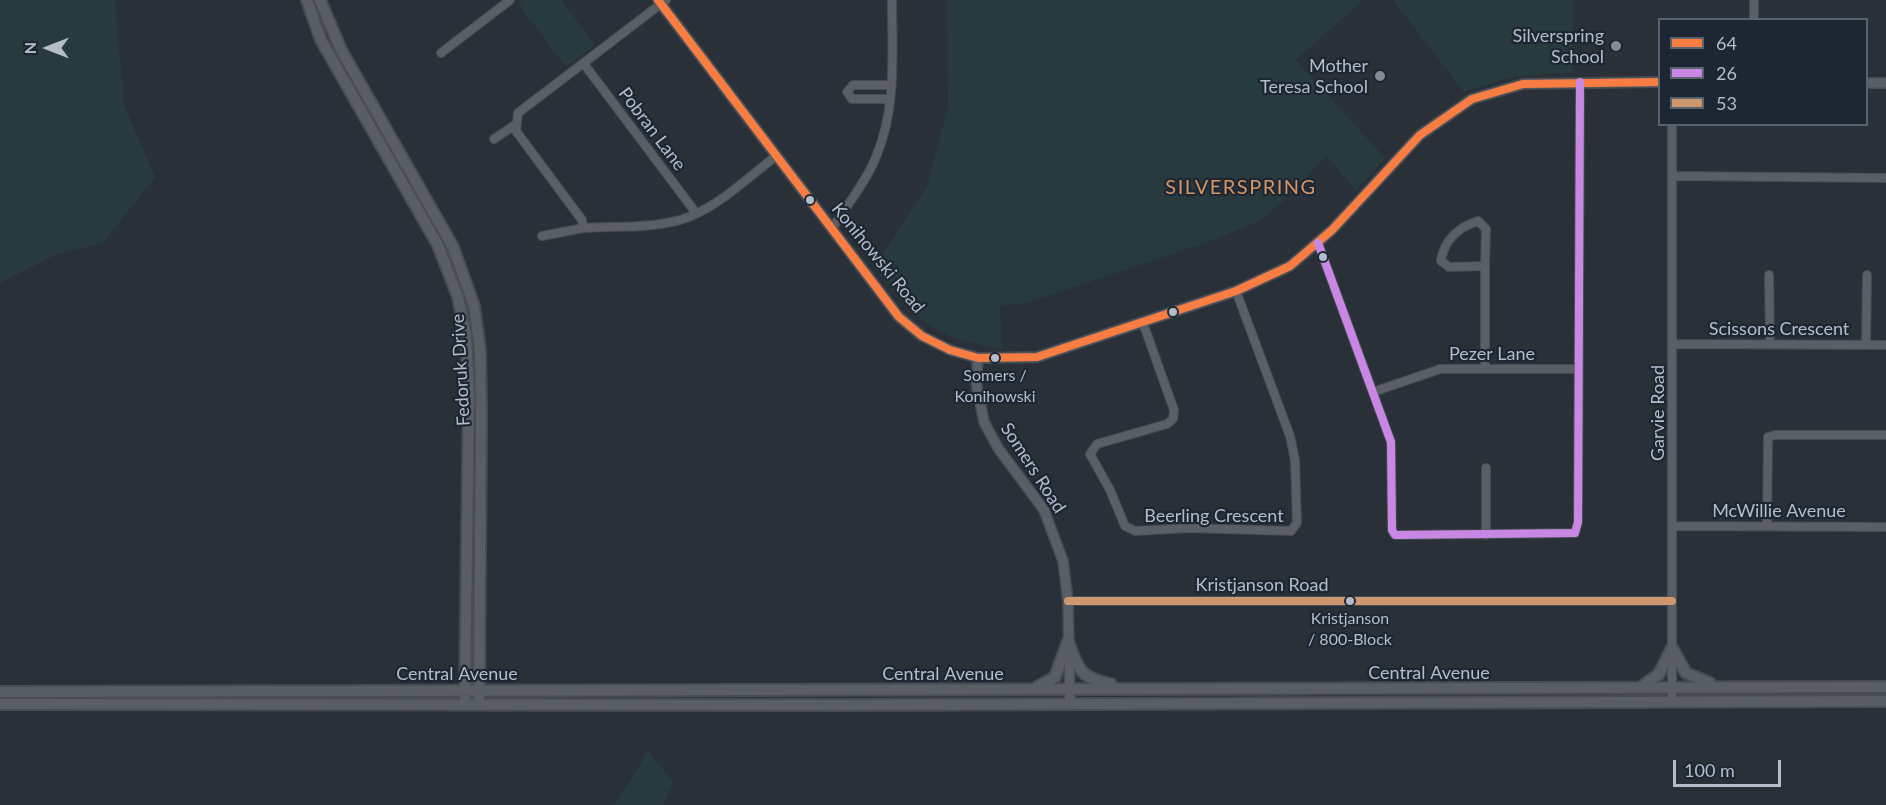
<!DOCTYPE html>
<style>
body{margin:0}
#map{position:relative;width:1886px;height:805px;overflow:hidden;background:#2a3038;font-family:Lato,sans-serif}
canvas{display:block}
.legend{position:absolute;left:1658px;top:18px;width:210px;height:108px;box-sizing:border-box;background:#1d2633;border:2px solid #59626f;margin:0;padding:8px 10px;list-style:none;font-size:18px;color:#b4bcc9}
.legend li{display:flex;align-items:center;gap:12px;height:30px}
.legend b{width:30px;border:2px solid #59626f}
.north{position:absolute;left:18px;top:18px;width:60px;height:60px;-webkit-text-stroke:4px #1d2633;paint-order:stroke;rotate:270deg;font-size:16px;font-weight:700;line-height:24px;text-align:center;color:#b4bcc9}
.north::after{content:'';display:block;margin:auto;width:21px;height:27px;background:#b4bcc9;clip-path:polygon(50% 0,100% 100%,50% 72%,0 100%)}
.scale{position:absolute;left:1673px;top:760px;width:108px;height:27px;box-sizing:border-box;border:3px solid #b4bcc9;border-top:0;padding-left:8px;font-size:18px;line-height:21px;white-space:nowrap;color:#b4bcc9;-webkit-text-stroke:4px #1d2633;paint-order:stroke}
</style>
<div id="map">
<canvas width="1886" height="805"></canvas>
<ul class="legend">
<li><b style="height:8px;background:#f77d43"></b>64</li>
<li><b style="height:8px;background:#c787e3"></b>26</li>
<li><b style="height:8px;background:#cd976f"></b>53</li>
</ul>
<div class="north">N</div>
<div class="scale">100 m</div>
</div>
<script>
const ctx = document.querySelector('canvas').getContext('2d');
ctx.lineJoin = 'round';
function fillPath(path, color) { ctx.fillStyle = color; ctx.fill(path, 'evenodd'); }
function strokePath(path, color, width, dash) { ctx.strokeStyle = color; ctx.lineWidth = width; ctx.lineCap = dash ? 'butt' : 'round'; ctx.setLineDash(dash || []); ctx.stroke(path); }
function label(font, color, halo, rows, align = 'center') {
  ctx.font = font + ' Lato,sans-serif'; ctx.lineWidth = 4.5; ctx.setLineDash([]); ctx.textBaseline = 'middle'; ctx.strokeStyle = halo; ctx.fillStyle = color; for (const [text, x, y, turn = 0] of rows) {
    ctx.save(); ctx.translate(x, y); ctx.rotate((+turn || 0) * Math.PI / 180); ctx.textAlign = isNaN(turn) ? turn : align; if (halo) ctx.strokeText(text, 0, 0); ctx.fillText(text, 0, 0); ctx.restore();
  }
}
const green = new Path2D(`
 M 0,0 L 115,0 L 124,105 L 155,177 L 103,243 L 57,254 L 0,283 Z
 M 523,0 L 561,0 L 595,45 L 566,67 L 518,4 Z
 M 947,0 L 1363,0 L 1296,60 L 1385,158 L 1356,190 L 1326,156 L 1287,198 L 1258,222 L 1208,242 L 1027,303 L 1000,306 L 1002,348 C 935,340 914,318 874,267 L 928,184 L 948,107 Z
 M 1393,0 L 1573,0 L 1573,72 L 1511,77 L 1464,92 Z
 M 648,751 L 673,781 L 663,805 L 611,805 L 619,799 Z`);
const minor = new Path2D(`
 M 666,0 L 518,113 L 516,131 L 582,220 L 583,228 C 616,226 658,229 689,217 C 721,204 749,177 776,156
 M 1754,20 L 1754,0
 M 441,53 L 510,0
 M 584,64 L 696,213
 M 890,99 L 852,99 L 847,92 L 853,85 L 891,85
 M 494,139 L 515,125
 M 1673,176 L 1886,178
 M 1478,221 L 1486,229 L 1485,266 L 1449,267 L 1441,261 C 1444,240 1459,227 1478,221 Z
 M 832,229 C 847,205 866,182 876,157 C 897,108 892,52 892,0
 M 542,236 L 583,228
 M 1318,243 L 1391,442 L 1392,530 L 1395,535 L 1575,533 L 1578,522 L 1580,82
 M 1485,266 L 1485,369
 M 1769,275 L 1770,344
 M 1143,323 L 1174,410 L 1173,419 L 1167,424 L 1097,444 L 1090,454 L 1110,490 L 1125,526 L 1135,531 L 1190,528 L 1291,531 L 1297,523 L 1295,460 L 1290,436 L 1236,291
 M 1673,344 L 1886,345
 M 1866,344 L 1867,275
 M 1373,392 L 1440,369 L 1578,369
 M 1673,526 L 1886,527
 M 1767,526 L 1768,437 L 1775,435 L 1886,435
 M 1486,535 L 1486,468
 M 1068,601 L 1672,601
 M 1672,701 L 1672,124`);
const tertiary = new Path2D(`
 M 658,0 L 899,317 L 922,336 L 950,350 L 978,358 L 1037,357 L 1236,291 L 1290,266 L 1332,230 L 1420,135 L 1472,99 L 1523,84 L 1660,82
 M 1866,83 L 1886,83
 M 978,358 L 976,382 L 984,422 L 998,448 L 1044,510 L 1063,561 L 1068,601 L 1070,703`);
const secondary = new Path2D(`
 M 307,0 L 321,40 L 438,245 L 458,297 L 466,336 L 469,394 L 465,697
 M 320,0 L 341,50 L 453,247 L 474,306 L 480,350 L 481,415 L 479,697
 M 1068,641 C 1078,669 1080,678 1111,684
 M 1672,648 L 1686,673 L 1710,683
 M 1037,687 L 1055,677 L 1068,641
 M 1640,688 L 1659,674 L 1672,648
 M 0,692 L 1886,687
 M 0,704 L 835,705 L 1886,701`);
const bus1 = new Path2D(`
 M 658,0 L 899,317 L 922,336 L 950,350 L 978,358 L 1037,357 L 1236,291 L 1290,266 L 1332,230 L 1420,135 L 1472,99 L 1523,84 L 1660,82`);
const bus2 = new Path2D(`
 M 1318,243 L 1391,442 L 1392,530 L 1395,535 L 1575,533 L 1578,522 L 1580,82`);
const bus3 = new Path2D(`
 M 1068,601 L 1672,601`);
const markers = [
 [1616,46,6,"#848b96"],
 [1380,76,6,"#848b96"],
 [810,200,5,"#b4bcc9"],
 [1323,257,5,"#b4bcc9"],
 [1173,312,5,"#b4bcc9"],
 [995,358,5,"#b4bcc9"],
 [1350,601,5,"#b4bcc9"]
];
const busNames = [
 ["Somers /",995,376],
 ["Konihowski",995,397],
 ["Kristjanson",1350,619],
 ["/ 800-Block",1350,640]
];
const poiNames = [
 ["Silverspring",1604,36],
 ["School",1604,57],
 ["Mother",1368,66],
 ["Teresa School",1368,87]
];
const streetNames = [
 ["Pobran Lane",652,129,53],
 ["Konihowski Road",878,258,51],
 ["Scissons Crescent",1779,329],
 ["Pezer Lane",1492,354],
 ["Fedoruk Drive",461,370,-93],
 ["Garvie Road",1658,413,-90],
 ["Somers Road",1033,468,57],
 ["McWillie Avenue",1779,511],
 ["Beerling Crescent",1214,516],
 ["Kristjanson Road",1262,585],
 ["Central Avenue",1429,673],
 ["Central Avenue",457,674],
 ["Central Avenue",943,674]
];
const neighbourhoodNames = [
 ["SILVERSPRING",1241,188]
];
fillPath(green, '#273a3e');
strokePath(minor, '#484c53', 10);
strokePath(tertiary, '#484c53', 12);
strokePath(secondary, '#484c53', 14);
strokePath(minor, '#5a5e66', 8);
strokePath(tertiary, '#5a5e66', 9);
strokePath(secondary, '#595d64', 10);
strokePath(bus1, '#f77d43', 8);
strokePath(bus2, '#c787e3', 8);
strokePath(bus3, '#cd976f', 8);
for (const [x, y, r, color] of markers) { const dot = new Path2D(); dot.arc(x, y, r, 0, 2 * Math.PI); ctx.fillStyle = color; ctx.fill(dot); strokePath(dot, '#1d2633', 2); }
label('16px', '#b4bcc9', '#1d2633', busNames);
label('18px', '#b4bcc9', '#1d2633', poiNames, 'right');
label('18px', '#b4bcc9', '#1d2633', streetNames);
ctx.letterSpacing = '1.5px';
label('20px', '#d59563', '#1d2633', neighbourhoodNames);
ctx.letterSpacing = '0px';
</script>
